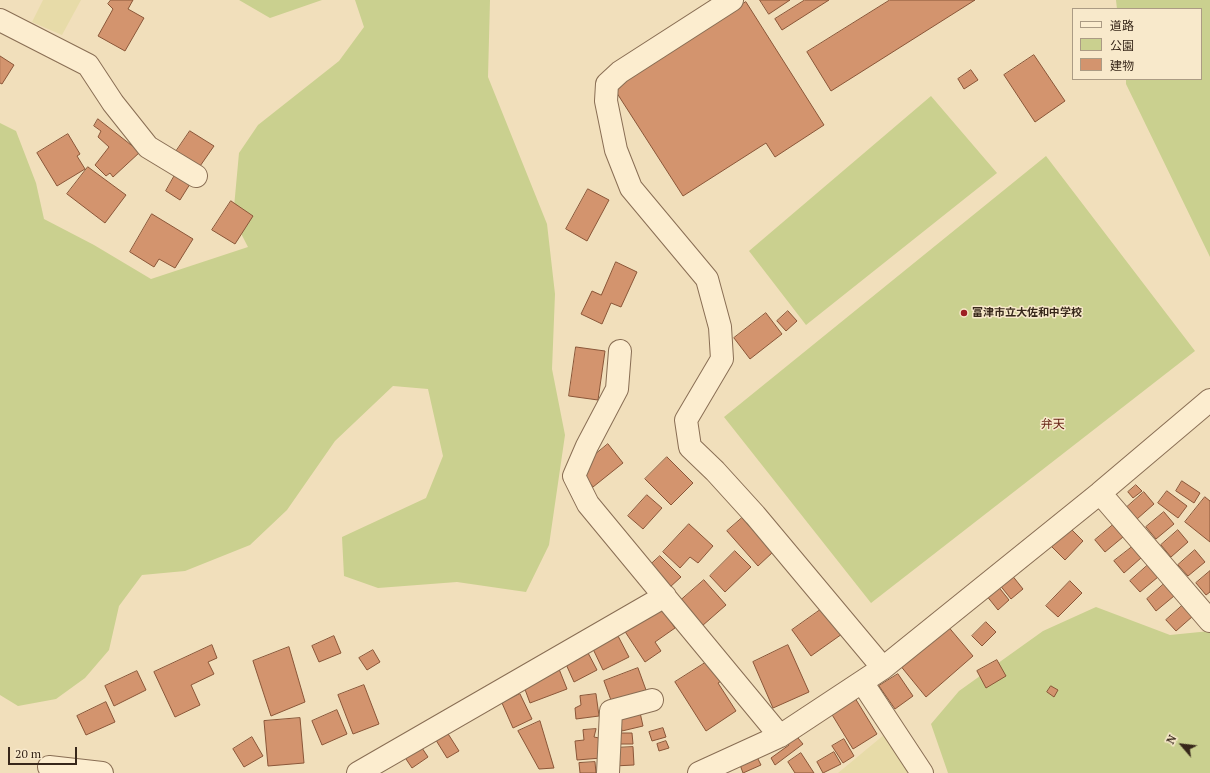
<!DOCTYPE html>
<meta charset="utf-8">
<style>
body{margin:0}
#map{position:relative;width:1210px;height:773px;overflow:hidden;background:#f1dfbb;font-family:"PT Serif","Noto Sans JP",serif}
canvas{display:block}
.legend{position:absolute;left:1072px;top:8px;width:130px;height:72px;box-sizing:border-box;background:#f8e9cb;border:1px solid #ab9b84;margin:0;padding:5px 7px;list-style:none;font-size:12px;color:#37271a}
.legend li{display:flex;align-items:center;gap:8px;height:20px}
.legend b{width:20px;border:1px solid #ab9b84}
.north{position:absolute;left:1162px;top:725px;width:40px;height:40px;-webkit-text-stroke:3px #f8e9cb;paint-order:stroke;rotate:298deg;font-size:11px;font-weight:700;line-height:16px;text-align:center;color:#37271a}
.north::after{content:'';display:block;margin:auto;width:14px;height:18px;background:#37271a;clip-path:polygon(50% 0,100% 100%,50% 72%,0 100%)}
.scale{position:absolute;left:8px;top:747px;width:69px;height:18px;box-sizing:border-box;border:2px solid #37271a;border-top:0;padding-left:5px;font-size:12px;line-height:14px;white-space:nowrap;color:#37271a;-webkit-text-stroke:3px #f8e9cb;paint-order:stroke}
</style>
<div id="map">
<canvas width="1210" height="773"></canvas>
<ul class="legend">
<li><b style="height:5px;background:#fcedcf"></b>道路</li>
<li><b style="height:11px;background:#cad08f"></b>公園</li>
<li><b style="height:11px;background:#d3946e"></b>建物</li>
</ul>
<div class="north">N</div>
<div class="scale">20 m</div>
</div>
<script>
const ctx = document.querySelector('canvas').getContext('2d');
ctx.lineJoin = 'round';
function fillPath(path, color) { ctx.fillStyle = color; ctx.fill(path, 'evenodd'); }
function strokePath(path, color, width, dash) { ctx.strokeStyle = color; ctx.lineWidth = width; ctx.lineCap = dash ? 'butt' : 'round'; ctx.setLineDash(dash || []); ctx.stroke(path); }
function label(font, color, halo, rows, align = 'center') {
  ctx.font = font + ' "PT Serif","Noto Sans JP",serif'; ctx.lineWidth = 3; ctx.setLineDash([]); ctx.textBaseline = 'middle'; ctx.strokeStyle = halo; ctx.fillStyle = color; for (const [text, x, y, turn = 0] of rows) {
    ctx.save(); ctx.translate(x, y); ctx.rotate((+turn || 0) * Math.PI / 180); ctx.textAlign = isNaN(turn) ? turn : align; if (halo) ctx.strokeText(text, 0, 0); ctx.fillText(text, 0, 0); ctx.restore();
  }
}
const farmland = new Path2D(`
 M 43,0 L 81,0 L 62,35 L 32,22 Z
 M 885,734 L 913,773 L 838,773 Z`);
const green = new Path2D(`
 M 239,0 L 322,0 L 270,18 Z
 M 355,0 L 490,0 L 488,77 L 547,224 L 555,294 L 552,369 L 565,435 L 549,545 L 526,592 L 457,582 L 378,588 L 344,576 L 342,537 L 426,498 L 443,456 L 428,389 L 393,386 L 335,441 L 287,510 L 250,545 L 185,571 L 142,575 L 119,606 L 109,650 L 85,678 L 56,699 L 18,706 L 0,695 L 0,123 L 16,131 L 36,183 L 44,219 L 94,245 L 151,279 L 248,247 L 233,218 L 239,153 L 258,125 L 339,61 L 364,27 Z
 M 1116,0 L 1210,0 L 1210,257 L 1126,84 L 1126,79 L 1201,79 L 1201,9 L 1117,9 Z
 M 931,96 L 997,173 L 806,325 L 749,251 Z
 M 1046,156 L 1195,351 L 871,603 L 724,417 Z
 M 1096,607 L 1170,635 L 1210,631 L 1210,773 L 948,773 L 931,724 L 959,691 L 1043,631 Z`);
const building = new Path2D(`
 M 111,0 L 133,0 L 128,9 L 144,18 L 125,51 L 98,36 L 113,9 L 108,4 Z
 M 760,0 L 790,0 L 769,14 Z
 M 805,0 L 829,0 L 782,30 L 775,19 Z
 M 890,0 L 975,0 L 831,91 L 807,52 Z
 M 746,2 L 824,125 L 775,157 L 766,143 L 683,196 L 613,87 Z
 M 1034,55 L 1065,101 L 1035,122 L 1004,75 Z
 M 0,56 L 14,65 L 2,84 L 0,83 Z
 M 971,70 L 978,80 L 964,89 L 958,79 Z
 M 98,119 L 140,152 L 113,177 L 110,173 L 106,176 L 95,165 L 109,147 L 98,137 L 101,131 L 94,126 Z
 M 190,131 L 214,146 L 198,169 L 175,153 Z
 M 68,134 L 80,154 L 77,156 L 85,169 L 57,186 L 37,153 Z
 M 88,167 L 126,195 L 105,223 L 67,194 Z
 M 175,175 L 190,184 L 180,200 L 166,191 Z
 M 588,189 L 609,200 L 587,241 L 566,229 Z
 M 231,201 L 253,216 L 235,244 L 212,230 Z
 M 152,214 L 193,239 L 175,268 L 159,259 L 154,267 L 130,252 Z
 M 616,262 L 637,272 L 621,307 L 611,303 L 602,324 L 581,314 L 592,291 L 601,295 Z
 M 788,311 L 797,321 L 786,331 L 777,321 Z
 M 766,313 L 782,334 L 750,359 L 734,338 Z
 M 576,347 L 605,351 L 598,400 L 569,396 Z
 M 608,444 L 623,463 L 593,487 L 579,468 Z
 M 667,457 L 693,483 L 671,505 L 645,479 Z
 M 1182,481 L 1200,493 L 1194,503 L 1176,491 Z
 M 1136,485 L 1142,491 L 1133,498 L 1128,492 Z
 M 1167,491 L 1187,506 L 1178,518 L 1158,503 Z
 M 1144,492 L 1154,504 L 1137,519 L 1127,507 Z
 M 647,495 L 662,508 L 643,529 L 628,516 Z
 M 1205,497 L 1210,501 L 1210,542 L 1185,522 Z
 M 1164,512 L 1174,524 L 1156,539 L 1146,527 Z
 M 742,518 L 773,552 L 758,566 L 727,531 Z
 M 689,524 L 713,546 L 698,563 L 690,557 L 680,568 L 663,552 Z
 M 1113,525 L 1123,537 L 1105,552 L 1095,540 Z
 M 1069,527 L 1083,541 L 1065,560 L 1051,546 Z
 M 1178,530 L 1188,542 L 1171,557 L 1161,545 Z
 M 1132,547 L 1141,558 L 1124,573 L 1114,561 Z
 M 1195,550 L 1205,562 L 1188,576 L 1178,565 Z
 M 735,551 L 751,567 L 725,592 L 710,576 Z
 M 660,556 L 681,577 L 669,588 L 648,567 Z
 M 1148,565 L 1158,577 L 1140,592 L 1130,581 Z
 M 1210,571 L 1210,592 L 1206,595 L 1196,583 Z
 M 1011,574 L 1023,589 L 1011,599 L 999,584 Z
 M 704,580 L 726,605 L 702,626 L 680,601 Z
 M 1070,581 L 1082,593 L 1058,617 L 1046,606 Z
 M 1164,584 L 1174,596 L 1156,611 L 1147,599 Z
 M 997,585 L 1009,600 L 998,610 L 986,595 Z
 M 1183,605 L 1193,616 L 1176,631 L 1166,620 Z
 M 660,606 L 675,628 L 655,642 L 661,651 L 645,662 L 624,630 Z
 M 823,608 L 842,634 L 811,656 L 792,630 Z
 M 986,622 L 996,632 L 982,646 L 972,636 Z
 M 946,624 L 973,656 L 926,697 L 899,664 Z
 M 334,636 L 341,653 L 319,662 L 312,646 Z
 M 618,636 L 629,657 L 603,670 L 593,649 Z
 M 212,645 L 217,658 L 208,662 L 214,674 L 191,685 L 200,705 L 175,717 L 154,672 Z
 M 788,645 L 809,692 L 773,708 L 753,662 Z
 M 289,647 L 305,702 L 271,716 L 253,661 Z
 M 373,650 L 380,662 L 367,670 L 359,658 Z
 M 587,651 L 597,670 L 574,682 L 565,662 Z
 M 713,658 L 726,678 L 718,683 L 736,711 L 706,731 L 675,682 Z
 M 997,660 L 1006,676 L 986,688 L 977,671 Z
 M 638,668 L 646,690 L 612,703 L 604,681 Z
 M 559,669 L 567,689 L 530,703 L 523,684 Z
 M 137,671 L 146,690 L 114,706 L 105,686 Z
 M 898,674 L 913,696 L 895,709 L 879,686 Z
 M 364,685 L 379,724 L 353,734 L 338,695 Z
 M 1051,686 L 1058,690 L 1054,697 L 1047,692 Z
 M 520,694 L 532,719 L 513,728 L 502,703 Z
 M 596,694 L 599,716 L 576,719 L 575,708 L 581,705 L 580,696 Z
 M 855,698 L 877,734 L 853,749 L 831,713 Z
 M 106,702 L 115,722 L 86,735 L 77,716 Z
 M 639,708 L 643,726 L 622,731 L 618,713 Z
 M 337,710 L 347,734 L 322,745 L 312,721 Z
 M 300,718 L 304,763 L 268,766 L 264,721 Z
 M 540,721 L 554,768 L 539,769 L 518,731 Z
 M 663,728 L 666,737 L 652,741 L 649,732 Z
 M 445,729 L 459,751 L 447,758 L 434,737 Z
 M 596,729 L 594,737 L 599,738 L 601,758 L 577,760 L 575,741 L 584,740 L 583,730 Z
 M 793,732 L 803,744 L 775,765 L 771,758 L 789,745 L 784,739 Z
 M 616,733 L 632,733 L 633,744 L 616,744 Z
 M 252,737 L 263,756 L 244,767 L 233,749 Z
 M 844,739 L 854,756 L 843,763 L 832,746 Z
 M 666,741 L 669,748 L 659,751 L 657,744 Z
 M 418,742 L 428,757 L 412,768 L 402,753 Z
 M 633,747 L 634,765 L 614,766 L 613,748 Z
 M 834,752 L 841,764 L 823,773 L 817,762 Z
 M 801,753 L 814,773 L 795,773 L 788,762 Z
 M 756,755 L 761,765 L 743,773 L 739,762 Z
 M 595,762 L 596,773 L 580,773 L 579,763 Z`);
const minor = new Path2D(`
 M 732,0 L 620,72 L 607,84 L 606,101 L 616,150 L 631,188 L 707,279 L 720,327 L 722,359 L 686,420 L 690,447 L 715,471 L 755,515 L 883,668
 M 0,20 L 88,65 L 113,103 L 148,147 L 196,176
 M 620,351 L 617,389 L 587,446 L 574,476 L 588,504 L 780,736
 M 1100,493 L 1210,621
 M 862,682 L 922,773
 M 49,767 L 102,773
 M 358,773 L 665,596
 M 608,773 L 611,711 L 652,700
 M 699,773 L 780,736 L 883,668 L 1100,493 L 1210,400`);
const markers = [
 [964,313,4,"#9d1f24"]
];
const poiNames = [
 ["富津市立大佐和中学校",972,313]
];
const neighbourhoodNames = [
 ["弁天",1053,425]
];
fillPath(farmland, '#e7dba8');
fillPath(green, '#cad08f');
fillPath(building, '#d3946e');
strokePath(building, '#8a5638', 1);
strokePath(minor, '#896e54', 24);
strokePath(minor, '#fcedcf', 22);
for (const [x, y, r, color] of markers) { const dot = new Path2D(); dot.arc(x, y, r, 0, 2 * Math.PI); ctx.fillStyle = color; ctx.fill(dot); strokePath(dot, '#f8e9cb', 1.5); }
label('bold 11px', '#37271a', '#f8e9cb', poiNames, 'left');
label('12px', '#672416', '#f8e9cb', neighbourhoodNames);
</script>
